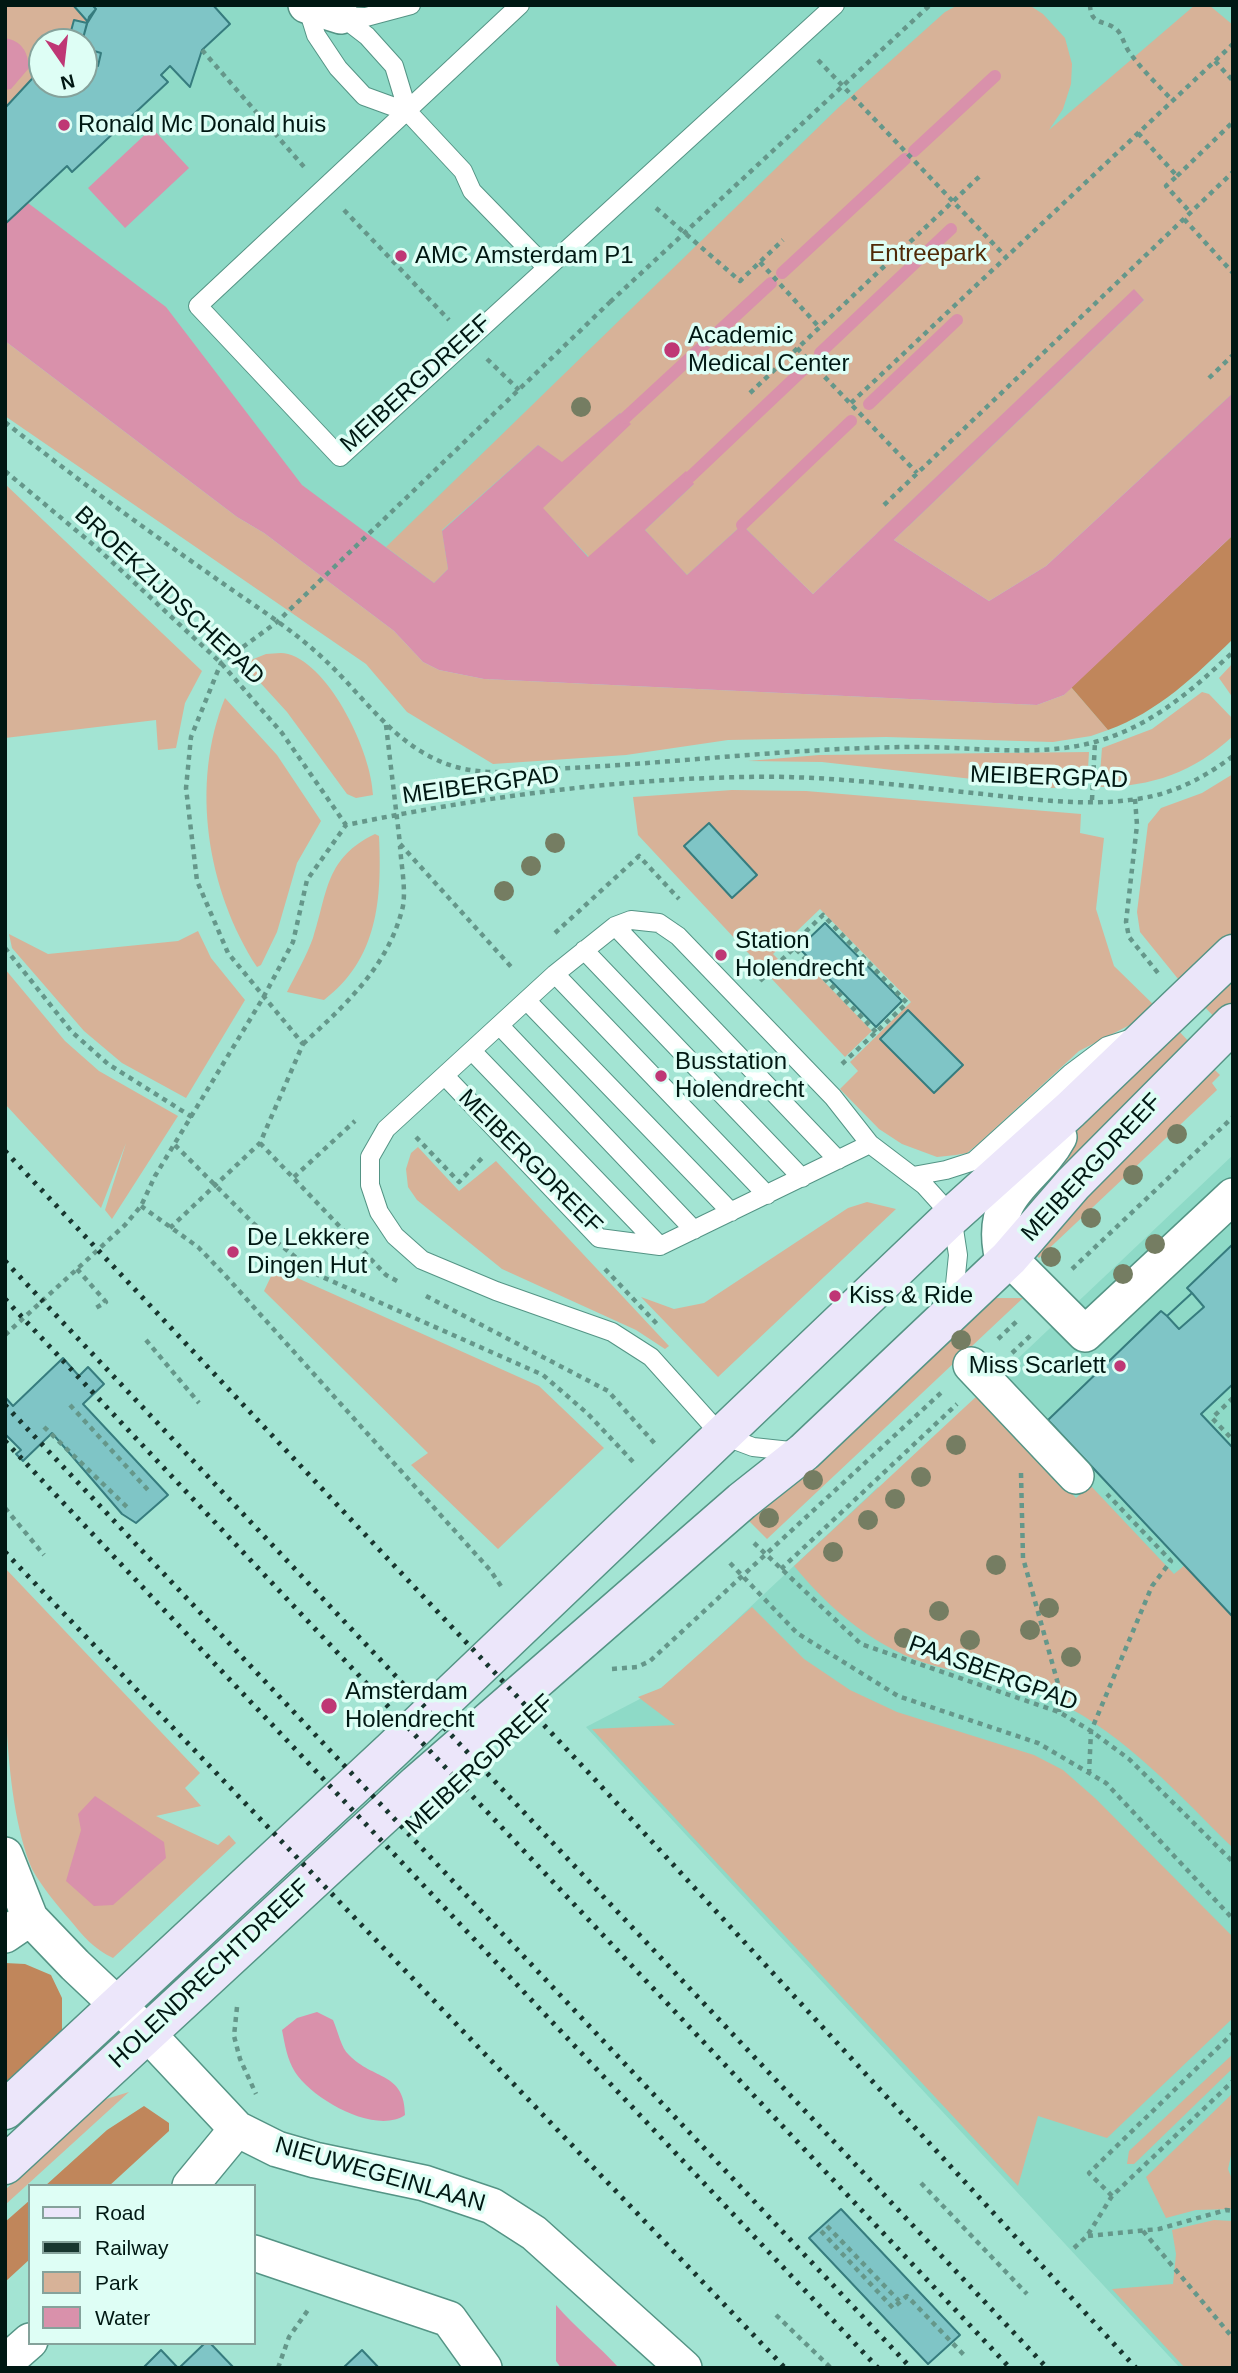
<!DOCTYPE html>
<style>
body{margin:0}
#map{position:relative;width:1238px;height:2373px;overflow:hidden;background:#a3e4d3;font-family:Helvetica,sans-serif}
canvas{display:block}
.frame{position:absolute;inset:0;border:7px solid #001813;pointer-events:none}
.legend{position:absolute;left:28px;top:2184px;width:228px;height:161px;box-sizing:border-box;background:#defef5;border:2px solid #85a29b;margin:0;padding:9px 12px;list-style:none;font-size:21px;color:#001813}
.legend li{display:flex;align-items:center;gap:14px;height:35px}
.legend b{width:35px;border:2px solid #85a29b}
.north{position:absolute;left:28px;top:28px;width:70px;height:70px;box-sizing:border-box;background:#defef5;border:2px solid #85a29b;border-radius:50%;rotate:166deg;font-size:19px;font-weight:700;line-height:28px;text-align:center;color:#001813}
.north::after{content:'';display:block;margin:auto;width:24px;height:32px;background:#bf3775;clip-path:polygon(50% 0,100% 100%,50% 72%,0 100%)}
</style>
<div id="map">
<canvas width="1238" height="2373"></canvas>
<div class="frame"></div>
<ul class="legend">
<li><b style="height:9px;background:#ece6fa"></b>Road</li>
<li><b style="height:9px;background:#18362f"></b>Railway</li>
<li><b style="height:19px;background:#d7b298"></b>Park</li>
<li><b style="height:19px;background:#d991ab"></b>Water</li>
</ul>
<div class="north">N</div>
</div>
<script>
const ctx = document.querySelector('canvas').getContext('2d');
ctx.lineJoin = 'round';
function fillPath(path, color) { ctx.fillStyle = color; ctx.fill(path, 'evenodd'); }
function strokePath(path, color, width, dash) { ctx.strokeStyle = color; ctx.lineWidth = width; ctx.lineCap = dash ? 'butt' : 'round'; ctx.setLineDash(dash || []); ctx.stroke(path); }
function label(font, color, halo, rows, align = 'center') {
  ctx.font = font + ' Helvetica,sans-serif'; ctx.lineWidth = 7; ctx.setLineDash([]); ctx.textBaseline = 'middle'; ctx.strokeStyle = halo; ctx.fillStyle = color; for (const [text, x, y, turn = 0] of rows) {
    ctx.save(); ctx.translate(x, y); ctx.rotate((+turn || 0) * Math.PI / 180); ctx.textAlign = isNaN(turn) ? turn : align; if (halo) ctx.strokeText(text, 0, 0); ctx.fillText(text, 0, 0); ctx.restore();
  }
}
const built = new Path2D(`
 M 5,5 L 1233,5 L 1233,452 L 467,628 L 5,267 ZM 42,42 L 84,42 L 84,84 L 42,84 Z
 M 1233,1155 L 1233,2368 L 1180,2368 L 586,1727 L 661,1688 L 680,1673 L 878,1487 L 880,1489 Z`);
const green = new Path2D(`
 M 5,5 L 73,5 L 88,22 L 74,20 L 68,42 L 42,42 L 42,68 L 5,108 Z
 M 958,5 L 1029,5 L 1043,14 L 1065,38 L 1072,64 L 1071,84 L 1063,109 L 1049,130 L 1195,5 L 1209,5 L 1233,25 L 1233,393 L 1046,566 L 989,601 L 894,540 L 1144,300 L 1134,290 L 813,594 L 742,525 L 687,575 L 645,530 L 694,484 L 589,557 L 542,508 L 630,424 L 620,413 L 562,463 L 538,445 L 442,530 L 448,569 L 434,583 L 386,547 L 839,107 L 945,12 Z
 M 5,341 L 237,517 L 264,533 L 394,631 L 423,662 L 439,670 L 484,679 L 1037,705 L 1064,695 L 1071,687 L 1108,730 L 1091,736 L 1053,742 L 886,737 L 728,740 L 626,755 L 493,764 L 407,712 L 366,664 L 5,416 Z
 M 5,484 L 202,671 L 185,703 L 176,748 L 158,750 L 156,720 L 5,738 Z
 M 266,654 C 273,654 281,652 288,654 C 331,666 372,754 373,795 L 356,798 L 347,794 L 287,712 L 245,666 L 251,660 Z
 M 1233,663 L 1233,698 L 1219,678 Z
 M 1202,692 L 1209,694 L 1233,719 L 1233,736 C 1194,772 1152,787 1099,787 L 1102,748 L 1152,729 Z
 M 225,698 L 277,755 L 321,821 L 297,863 L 277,932 L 261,965 L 257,967 C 207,890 190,784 225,698 Z
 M 1089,752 L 1087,785 L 1052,788 L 822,762 L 748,761 L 819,755 Z
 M 1233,774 L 1233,938 L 1183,985 L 1140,932 L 1137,912 L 1148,824 L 1161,808 L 1202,793 Z
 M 732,790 L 806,791 L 1081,814 L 1080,833 L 1104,838 L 1096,909 L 1114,966 L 1159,1010 L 1079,1051 L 978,1144 L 967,1153 L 956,1155 L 937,1157 L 902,1144 L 879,1129 L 840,1089 L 858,1071 L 850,1062 L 911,1002 L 820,909 L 773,954 L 778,959 L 765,971 L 638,835 L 633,797 Z
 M 375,834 L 379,836 C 382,899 378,959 324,1000 L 287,992 C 296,974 306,957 313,938 C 328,892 325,858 375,834 Z
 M 198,931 L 211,958 L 245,1000 L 186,1098 L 122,1063 L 84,1031 L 12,948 L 9,934 L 48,954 L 178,941 Z
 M 783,965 L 797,978 L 809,966 L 872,1031 L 845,1057 L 770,977 Z
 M 5,969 L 65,1041 L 99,1071 L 178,1116 L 112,1219 L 105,1210 L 126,1143 L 101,1208 L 5,1104 Z
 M 1233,970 L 1233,1011 L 1219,1022 L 1200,1002 Z
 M 1174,1026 L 1194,1047 L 1023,1221 L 1021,1213 L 1031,1181 L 1140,1057 Z
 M 1208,1063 L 1220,1075 L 1212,1083 L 1217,1090 L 1039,1258 L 1030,1249 Z
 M 418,1147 L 459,1191 L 496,1161 L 669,1346 L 665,1349 L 636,1330 L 502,1269 L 417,1200 L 408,1187 L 406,1169 L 411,1153 Z
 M 867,1202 L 896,1209 L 718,1377 L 641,1297 L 674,1309 L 704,1303 L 848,1208 Z
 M 275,1268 L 539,1386 L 604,1448 L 498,1549 L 411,1465 L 428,1453 L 264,1291 Z
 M 991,1298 L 1023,1298 L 767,1539 L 747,1519 Z
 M 979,1394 L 1076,1498 L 1090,1485 L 1174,1574 L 1185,1565 L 1233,1615 L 1233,1848 C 1179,1795 1127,1736 1058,1702 C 1018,1683 977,1677 935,1666 C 878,1650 831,1611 794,1566 Z
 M 5,1568 L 200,1773 L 185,1788 L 201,1806 L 156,1816 L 218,1845 L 229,1835 L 236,1843 L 113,1958 C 94,1949 83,1936 70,1920 C 56,1904 42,1887 32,1869 C 0,1792 5,1654 5,1568 Z
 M 752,1607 L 804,1659 L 850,1690 L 897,1712 L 1034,1755 L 1063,1770 L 1096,1799 L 1233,1937 L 1233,2018 L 1107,2138 L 1038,2116 L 1018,2186 L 592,1729 L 675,1725 L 638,1697 L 661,1688 Z
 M 1233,2054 L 1233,2068 L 1134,2164 L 1127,2164 L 1129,2151 Z
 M 129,2092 L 5,2205 L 5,2190 L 103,2100 Z
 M 1233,2093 L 1233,2147 L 1228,2169 L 1233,2182 L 1233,2209 L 1196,2210 L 1166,2218 L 1146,2177 Z
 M 1214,2220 L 1233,2221 L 1233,2368 L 1185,2368 L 1112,2289 L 1173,2284 L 1176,2254 L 1172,2230 Z`);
const forest = new Path2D(`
 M 1233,535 L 1233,639 C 1195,676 1158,712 1108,730 L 1071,687 Z
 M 5,1963 L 25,1964 L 51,1975 L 62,1998 L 62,2032 L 5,2092 Z
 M 144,2106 L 169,2123 L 169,2131 L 109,2186 L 45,2186 L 107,2130 Z
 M 30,2200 L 30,2259 L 5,2282 L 5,2222 Z`);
const water = new Path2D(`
 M 5,38 C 22,41 28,52 29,68 L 11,89 L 5,90 Z
 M 152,128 L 189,168 L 125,228 L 88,188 Z
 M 28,203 L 166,307 L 302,485 L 434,583 L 448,569 L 442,531 L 538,445 L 562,462 L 620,413 L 631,424 L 543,508 L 588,557 L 686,471 L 694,484 L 645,530 L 687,575 L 742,525 L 813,594 L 1134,289 L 1144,300 L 894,540 L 989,601 L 1046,566 L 1233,393 L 1233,535 L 1064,695 L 1037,705 L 484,679 L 439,670 L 423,662 L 394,631 L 264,533 L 237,517 L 5,341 L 5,224 Z
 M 95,1796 L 164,1842 L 166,1858 L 113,1905 L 94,1906 L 66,1881 L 81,1830 L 78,1814 Z
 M 317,2012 L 333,2020 C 338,2031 341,2048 349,2055 C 373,2080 405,2072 405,2115 C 376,2135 313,2100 295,2072 C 287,2059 285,2045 282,2030 L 297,2018 Z
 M 556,2305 C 576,2328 599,2346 619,2368 L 561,2368 L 556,2361 Z`);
const stream = new Path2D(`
 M 914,151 L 995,76
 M 782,273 L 905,159
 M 820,353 L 951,229
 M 869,404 L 957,320
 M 625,418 L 771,283
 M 690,477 L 804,369
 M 742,525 L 851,421`);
const building = new Path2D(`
 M 73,5 L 92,5 L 96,9 L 88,22 Z
 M 92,5 L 213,5 L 230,24 L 202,50 L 190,87 L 170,66 L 161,75 L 168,82 L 72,172 L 67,166 L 5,224 L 5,108 L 42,68 L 42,84 L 84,84 L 84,61 L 98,66 L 101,53 L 84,48 L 82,42 L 89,17 L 96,9 Z
 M 74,20 L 87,23 L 82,42 L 68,42 Z
 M 84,48 L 101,53 L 98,66 L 84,61 Z
 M 709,823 L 757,875 L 732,898 L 684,846 Z
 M 825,923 L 902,1001 L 876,1027 L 799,948 Z
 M 908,1010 L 963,1065 L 934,1093 L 880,1039 Z
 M 1233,1244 L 1233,1384 L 1201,1414 L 1233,1448 L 1233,1617 L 1048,1420 L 1161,1311 L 1167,1316 L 1192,1293 L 1187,1288 Z
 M 1192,1293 L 1204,1307 L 1179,1329 L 1167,1316 Z
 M 63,1358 L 79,1376 L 88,1367 L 104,1384 L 83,1404 L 168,1495 L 136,1523 L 122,1514 L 52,1433 L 23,1461 L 16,1454 L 21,1450 L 5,1434 L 5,1397 L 13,1406 Z
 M 841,2209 L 960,2335 L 928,2364 L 809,2238 Z
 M 205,2343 L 210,2343 L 234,2368 L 179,2368 Z
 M 161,2350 L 178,2368 L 143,2368 Z
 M 362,2350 L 379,2368 L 343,2368 Z`);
const path = new Path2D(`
 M 1090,5 C 1091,26 1103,19 1116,29 C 1123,35 1124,46 1130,53 C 1142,70 1158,85 1172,100
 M 202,50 L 305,168
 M 818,60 L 1006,257
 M 1215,61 L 1233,81
 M 1138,133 L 1177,176 L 1166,186 L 1191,213
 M 1177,176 L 1233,122
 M 656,208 L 740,281 L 783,240
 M 344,210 L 449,320
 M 1184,219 L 1233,273
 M 760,262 L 819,327
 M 797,348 L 917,473
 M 487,359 L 519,390
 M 1209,378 L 1233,355
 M 750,393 L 982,174
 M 851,403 L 1233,44
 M 5,422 C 72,476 141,526 211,575 C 250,603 293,629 327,662 C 362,695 390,738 435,759 C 477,780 525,770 571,768 C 684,762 796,748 909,747 C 970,746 1036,758 1095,742 C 1152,726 1191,691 1233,652
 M 5,471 L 96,547 L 221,663 L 282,733 L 346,825
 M 884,505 L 1233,172
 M 386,725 L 400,844 L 514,970
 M 1135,799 L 1137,825 L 1126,922 L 1129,937 L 1158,973
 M 1092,800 L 1095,742
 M 555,933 L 639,856 L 679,899
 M 5,948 L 72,1032 L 108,1064 L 192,1117
 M 760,981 L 795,947
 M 303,1044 C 346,1004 389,966 403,906 C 406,888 401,864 400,846
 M 842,1064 L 907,1003 L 823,915 L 792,945 L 876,1032
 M 416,1137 L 459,1182 L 483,1157
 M 260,1143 L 386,1275 L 399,1282
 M 175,1145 L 254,1224 L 318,1275 L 543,1375 L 588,1414 L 636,1465
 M 294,1177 L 355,1121
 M 141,1206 L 198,1247 L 224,1274 L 490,1570 L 503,1589
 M 170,1228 L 260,1143 L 303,1044 L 228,953 L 197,881 L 186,788 L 191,737 L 221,663 L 277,622 L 610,302
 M 77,1269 L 106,1302 L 94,1309
 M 605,1269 L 657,1324
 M 1072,1269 L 1233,1117
 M 426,1296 L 608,1391 L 656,1445
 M 5,1335 L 125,1225 L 141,1206 L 155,1176 L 263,998 L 293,942 L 307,880 L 346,825 C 476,798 613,779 746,777 C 822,775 898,785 973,793 C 1031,799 1096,809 1153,796 C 1183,789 1209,774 1233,756
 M 998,1339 L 1017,1321
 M 146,1340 L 199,1403
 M 1012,1353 L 1031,1335
 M 1233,1398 L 1212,1418 L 1233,1440
 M 70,1405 L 148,1490
 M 44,1427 L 128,1508
 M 1021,1473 L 1023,1558 L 1060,1691 L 1059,1712
 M 5,1508 L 44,1555
 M 754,1543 L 861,1644 L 1059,1712 L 1091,1731 L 1129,1759 L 1233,1862
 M 730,1563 L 797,1633 L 898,1696 L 1038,1743 L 1106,1783 L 1233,1919
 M 781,1569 L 957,1404
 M 612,1669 L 637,1667 L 650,1661 L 944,1390
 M 1089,1774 L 1091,1731 L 1152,1586 L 1171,1561 L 1107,1494
 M 237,2007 L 234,2036 L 240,2059 L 256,2094
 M 921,2183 L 1027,2294
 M 1112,2196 L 1089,2173 L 1233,2033
 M 827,2226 L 899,2301
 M 821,2231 L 893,2308 L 907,2296 L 964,2355
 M 1143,2231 L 1233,2338
 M 1088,2236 L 1159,2229 L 1226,2210 L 1233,2211
 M 1074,2248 L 1087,2236 L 1112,2196 L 1233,2081
 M 776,2315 L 831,2368
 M 278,2368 L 289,2337 L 308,2310`);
const lane = new Path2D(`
 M 520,5 L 198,306 L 340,457 L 835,5
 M 307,6 L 316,35 L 338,68 L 364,96 L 408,112 L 463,171 L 472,191 L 546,267
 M 341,16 L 367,36 L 394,66 L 408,112
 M 341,16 L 366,17 L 411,5
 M 615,926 L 838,1160
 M 584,950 L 802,1178
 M 555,974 L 767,1195
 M 527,1001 L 731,1212
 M 500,1026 L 694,1230
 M 473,1052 L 660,1246
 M 445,1076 L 599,1238 L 660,1246 L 870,1144
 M 913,1176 L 946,1170 L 974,1161 L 1071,1073 L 1107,1046 L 1129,1039
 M 800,1452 L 753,1447 L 721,1435 L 651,1357 L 612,1332 L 496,1291 L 422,1260 L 395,1236 L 379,1212 L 370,1185 L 370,1157 L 386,1129 L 555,974 L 615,926 L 631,920 L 659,923 L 678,936 L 833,1097 L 870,1144 L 924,1185 L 952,1216 L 958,1255 L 953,1304`);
const street = new Path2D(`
 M 306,5 L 341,16
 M 1059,1137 C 1036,1180 991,1191 1001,1250 L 1085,1334 L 1233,1196
 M 971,1365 L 1076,1476
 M 5,1855 L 30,1918 L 75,1965 L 146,2032 L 237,2129 L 277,2149 L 315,2160 L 424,2183 L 492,2206 L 534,2233 L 684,2368
 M 5,1935 L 30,1918
 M 190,2186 L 237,2129
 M 254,2253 L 449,2319 L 484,2368
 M 5,2363 L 30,2341`);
const secondary = new Path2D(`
 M 5,2110 L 391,1751 L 952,1216 L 1070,1110 L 1233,954
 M 5,2165 L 417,1784 L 742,1501 L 804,1452 L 1009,1258 L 1073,1184 L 1233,1023`);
const rail = new Path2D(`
 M 5,1151 L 588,1772 L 1136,2368
 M 5,1261 L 1047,2368
 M 5,1299 L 1010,2368
 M 5,1405 L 911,2368
 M 5,1441 L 878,2368
 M 5,1552 L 785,2368`);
const pathBridge = new Path2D(`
 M 610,302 L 930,5`);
const trees = [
 [581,407],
 [555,843],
 [531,866],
 [504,891],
 [1177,1134],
 [1133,1175],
 [1091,1218],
 [1155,1244],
 [1051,1257],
 [1123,1274],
 [961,1340],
 [956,1445],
 [921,1477],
 [813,1480],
 [895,1499],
 [769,1518],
 [868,1520],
 [833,1552],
 [996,1565],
 [1049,1608],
 [939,1611],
 [1030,1630],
 [904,1638],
 [970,1640],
 [1071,1657]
];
const markers = [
 [64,125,7,"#bf3775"],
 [401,256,7,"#bf3775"],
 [672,350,9,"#bf3775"],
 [721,955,7,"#bf3775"],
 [661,1076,7,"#bf3775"],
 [233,1252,7,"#bf3775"],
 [835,1296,7,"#bf3775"],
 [1120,1366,7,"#bf3775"],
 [329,1706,9,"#bf3775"]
];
const poiNames = [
 ["Ronald Mc Donald huis",78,125],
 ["AMC Amsterdam P1",415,256],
 ["Academic",688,336],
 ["Medical Center",688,364],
 ["Station",735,941],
 ["Holendrecht",735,969],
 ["Busstation",675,1062],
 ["Holendrecht",675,1090],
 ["De Lekkere",247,1238],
 ["Dingen Hut",247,1266],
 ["Kiss & Ride",849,1296],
 ["Miss Scarlett",1106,1366,"right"],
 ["Amsterdam",345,1692],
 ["Holendrecht",345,1720]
];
const parkNames = [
 ["Entreepark",928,254]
];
const streetNames = [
 ["MEIBERGDREEF",416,384,-42],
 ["BROEKZIJDSCHEPAD",169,596,43],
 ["MEIBERGPAD",1049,778,2],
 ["MEIBERGPAD",481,786,-8],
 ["MEIBERGDREEF",530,1162,45],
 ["MEIBERGDREEF",1092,1168,-47],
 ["PAASBERGPAD",993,1674,20],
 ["MEIBERGDREEF",480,1765,-43],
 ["HOLENDRECHTDREEF",210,1974,-43],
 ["NIEUWEGEINLAAN",380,2175,16]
];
fillPath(built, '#8edac7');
fillPath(green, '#d7b298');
fillPath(forest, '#c0865b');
fillPath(water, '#d991ab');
strokePath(stream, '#d991ab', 12);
fillPath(building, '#7fc5c6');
strokePath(building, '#367c7e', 2);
strokePath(lane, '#549485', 20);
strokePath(street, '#549485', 38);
strokePath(secondary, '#549485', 41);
strokePath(path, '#65978a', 4.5, [5, 5]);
strokePath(lane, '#fff', 18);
strokePath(street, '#fff', 35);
strokePath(secondary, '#ece6fa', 38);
strokePath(rail, '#18362f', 5, [3.5, 7]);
strokePath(pathBridge, '#65978a', 4.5, [5, 5]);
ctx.fillStyle = '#757d62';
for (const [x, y] of trees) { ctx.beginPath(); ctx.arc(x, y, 10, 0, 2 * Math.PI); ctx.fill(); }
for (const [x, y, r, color] of markers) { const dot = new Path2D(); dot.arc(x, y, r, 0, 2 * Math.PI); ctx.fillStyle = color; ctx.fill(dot); strokePath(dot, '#defef5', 2.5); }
label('24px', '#001813', '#defef5', poiNames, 'left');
label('24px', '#502906', '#defef5', parkNames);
label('24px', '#001813', '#defef5', streetNames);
</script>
